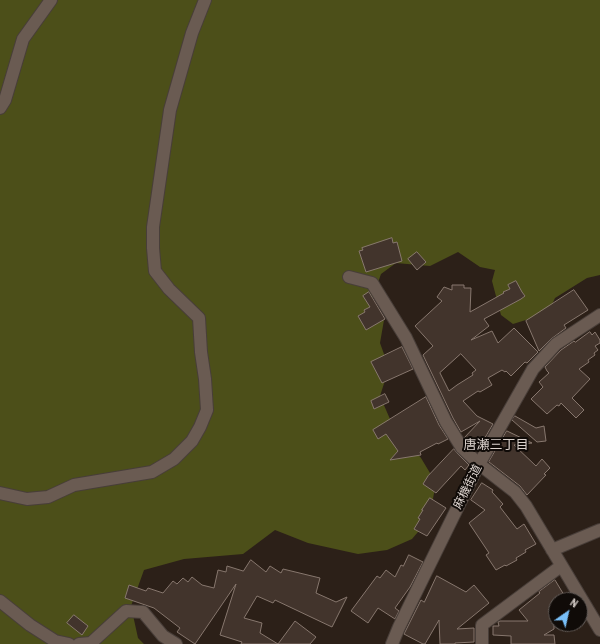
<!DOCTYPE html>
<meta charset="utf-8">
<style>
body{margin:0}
#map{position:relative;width:600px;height:644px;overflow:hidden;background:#2c2018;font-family:"Archivo Narrow",sans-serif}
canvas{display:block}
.north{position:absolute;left:548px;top:592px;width:40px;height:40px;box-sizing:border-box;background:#100b08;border:1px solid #625b57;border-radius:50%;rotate:34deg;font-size:11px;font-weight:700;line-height:16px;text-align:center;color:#dcd3ce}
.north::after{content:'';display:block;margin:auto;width:14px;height:18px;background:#78bff8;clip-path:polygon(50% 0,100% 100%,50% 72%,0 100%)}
</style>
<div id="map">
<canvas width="600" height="644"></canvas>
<div class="north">N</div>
</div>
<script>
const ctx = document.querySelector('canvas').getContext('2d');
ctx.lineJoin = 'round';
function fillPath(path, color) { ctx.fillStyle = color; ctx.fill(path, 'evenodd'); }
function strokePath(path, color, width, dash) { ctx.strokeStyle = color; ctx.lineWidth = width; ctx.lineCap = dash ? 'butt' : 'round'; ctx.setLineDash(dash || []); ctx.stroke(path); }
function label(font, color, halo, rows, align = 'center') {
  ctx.font = font + ' "Archivo Narrow","Noto Sans JP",sans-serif'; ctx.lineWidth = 4; ctx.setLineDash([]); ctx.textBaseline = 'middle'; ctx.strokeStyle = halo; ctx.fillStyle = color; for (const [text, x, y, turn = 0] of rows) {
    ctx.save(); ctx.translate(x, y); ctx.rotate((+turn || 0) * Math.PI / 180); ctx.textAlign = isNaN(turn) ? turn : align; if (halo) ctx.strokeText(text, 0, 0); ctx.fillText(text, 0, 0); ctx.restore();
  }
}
const forest = new Path2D(`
 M 0,0 L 600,0 L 600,275 L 587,278 L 555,298 L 548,313 L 513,324 L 501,315 L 492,281 L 495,270 L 480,267 L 458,252 L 430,266 L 396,263 L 381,274 L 372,300 L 384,320 L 380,343 L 389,368 L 380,396 L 393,426 L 421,458 L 436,483 L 429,519 L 412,539 L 387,550 L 358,554 L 308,543 L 275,530 L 243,554 L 184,559 L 144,570 L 131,606 L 138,638 L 144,644 L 0,644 Z`);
const building = new Path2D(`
 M 392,238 L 393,243 L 397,242 L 402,261 L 366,272 L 359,251 L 363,250 L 362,248 Z
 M 417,252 L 426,262 L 417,270 L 408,259 Z
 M 516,281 L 522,292 L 525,296 L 521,299 L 484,319 L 489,326 L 471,340 L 492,331 L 498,343 L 514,328 L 538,352 L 527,363 L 525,362 L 511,376 L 506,371 L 505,372 L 502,370 L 488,378 L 492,385 L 480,392 L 478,391 L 463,401 L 477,416 L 493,424 L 486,436 L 474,449 L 468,443 L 464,438 L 480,421 L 461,432 L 453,418 L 423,355 L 433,346 L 415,326 L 442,301 L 437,297 L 444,287 L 452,290 L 452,285 L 464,285 L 464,288 L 471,288 L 470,312 L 504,293 L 503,292 L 510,289 L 508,285 ZM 461,354 L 476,370 L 472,373 L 473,375 L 457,385 L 449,391 L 440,373 Z
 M 574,290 L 588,310 L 564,325 L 566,328 L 551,339 L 539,351 L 526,321 Z
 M 369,292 L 385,319 L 366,330 L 358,316 L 365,312 L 364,310 L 370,307 L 363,296 Z
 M 590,332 L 592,335 L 595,332 L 600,340 L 600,343 L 595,346 L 598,350 L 594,353 L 595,355 L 588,360 L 589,362 L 579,369 L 590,379 L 572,398 L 584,410 L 576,418 L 561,403 L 559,406 L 557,405 L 547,414 L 531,399 L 543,387 L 539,382 L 549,373 L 547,371 L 545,367 L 561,350 L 574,341 L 575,342 Z
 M 402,347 L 413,369 L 382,383 L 371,362 Z
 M 385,394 L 389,402 L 374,409 L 371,401 Z
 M 426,397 L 439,425 L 448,439 L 438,444 L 437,443 L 420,452 L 421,455 L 390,460 L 398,451 L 386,434 L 378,439 L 373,430 Z
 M 515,416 L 536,428 L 544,426 L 546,441 L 537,442 L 512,420 Z
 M 507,431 L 532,443 L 514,445 L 536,466 L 542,459 L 550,468 L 544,474 L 546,475 L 527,495 L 520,486 L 489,462 Z
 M 454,449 L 457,453 L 469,465 L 465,470 L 461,466 L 436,493 L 423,484 L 428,476 Z
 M 482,483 L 493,490 L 492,492 L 503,504 L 500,507 L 517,529 L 524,524 L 536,544 L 525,550 L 526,552 L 516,558 L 517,560 L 506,566 L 505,565 L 496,570 L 486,555 L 489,553 L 469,523 L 485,510 L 471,500 Z
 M 430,498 L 446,508 L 427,536 L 414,529 L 420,519 L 418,518 L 423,510 L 422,510 Z
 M 409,555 L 423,562 L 410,587 L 395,608 L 399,611 L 395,619 L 378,608 L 368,623 L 351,611 L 377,576 L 380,578 L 386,570 L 395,577 L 401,565 L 403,566 Z
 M 251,560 L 266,572 L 270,566 L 281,573 L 283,569 L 320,578 L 316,593 L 336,602 L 347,597 L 332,627 L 275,600 L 273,603 L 257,596 L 244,618 L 262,623 L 260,633 L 278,644 L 295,621 L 316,637 L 310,644 L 241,644 L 242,642 L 220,635 L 236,584 L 195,644 L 177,632 L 180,628 L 154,608 L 125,598 L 129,585 L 146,591 L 148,588 L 163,593 L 173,581 L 177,584 L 183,578 L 188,582 L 192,577 L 202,585 L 214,588 L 218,570 L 226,572 L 227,566 L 243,571 Z
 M 437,576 L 466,592 L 474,585 L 489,603 L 457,629 L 474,628 L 474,642 L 455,643 L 455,644 L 440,644 L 439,620 L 425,644 L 423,644 L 404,634 L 421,600 L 424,602 Z
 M 555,580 L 567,600 L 556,600 L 556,620 L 554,617 L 554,629 L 544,635 L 554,635 L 555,644 L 511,644 L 511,636 L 493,635 L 493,626 L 499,626 L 498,622 L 500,621 L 528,621 L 519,610 L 540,593 L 539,592 Z
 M 74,615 L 88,626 L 82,635 L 67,623 Z`);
const minor = new Path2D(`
 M 0,108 L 5,100 L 23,39 L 51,0
 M 349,277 L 372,283 L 406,338 L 446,422 L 462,448 L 479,464 L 515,492 L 526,506 L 600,630
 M 0,493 L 27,499 L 48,497 L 74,485 L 152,472 L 174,459 L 192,441 L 200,427 L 207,410 L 205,379 L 201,352 L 199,318 L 169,289 L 155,271 L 153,248 L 153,227 L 170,110 L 192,33 L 205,0
 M 552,550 L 600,530
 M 0,601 L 30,625 L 55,641 L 69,644
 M 79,644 L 91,643 L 126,611 L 143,612 L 163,636 L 176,644
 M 482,644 L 482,625 L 561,566`);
const tertiary = new Path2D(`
 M 392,644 L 399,627 L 420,584 L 479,464 L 533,369 L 556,344 L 600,315`);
const streetNames = [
 ["麻機街道",468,487,-63]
];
const neighbourhoodNames = [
 ["唐瀬三丁目",496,446]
];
fillPath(forest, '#4c4f19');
fillPath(building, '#42342c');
strokePath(building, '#87776e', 1);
strokePath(minor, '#483e39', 14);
strokePath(tertiary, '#483e39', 14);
strokePath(minor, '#6a5b52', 12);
strokePath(tertiary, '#6a5b52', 12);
label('12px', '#dcd3ce', '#100b08', streetNames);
label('13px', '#dcd3ce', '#100b08', neighbourhoodNames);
</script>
